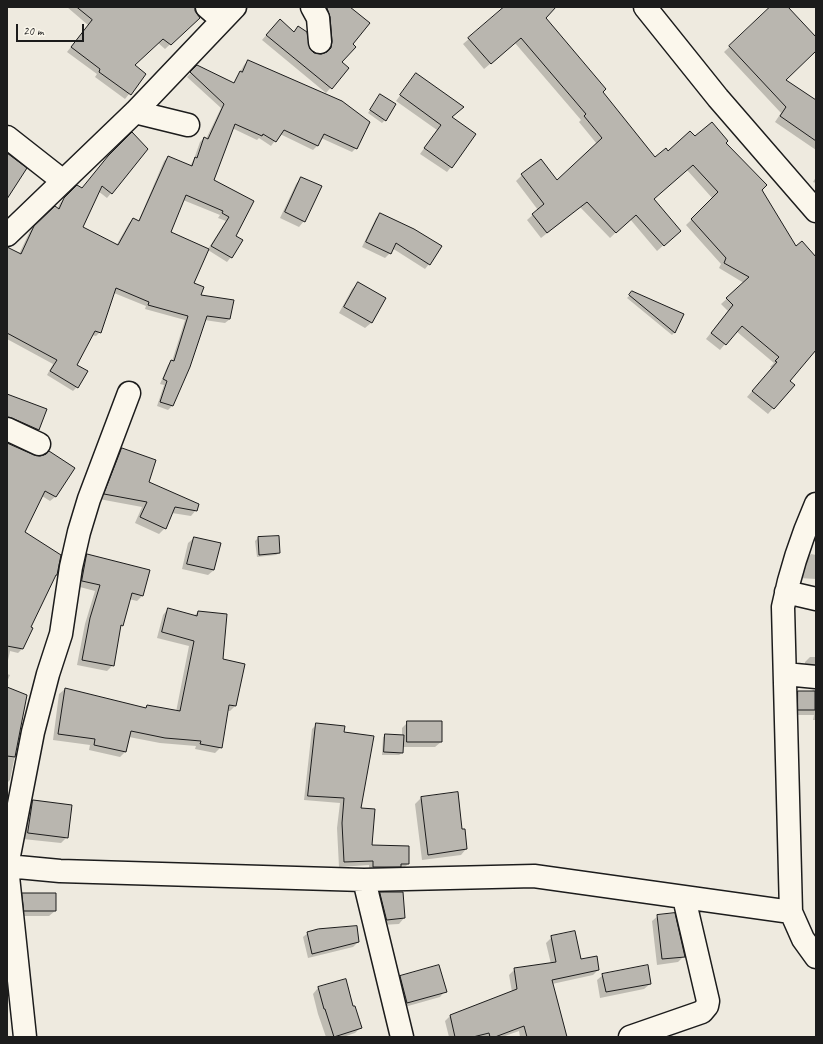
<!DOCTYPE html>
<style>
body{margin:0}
#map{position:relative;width:823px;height:1044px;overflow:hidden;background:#eeeadf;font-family:Caveat,sans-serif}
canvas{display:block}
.frame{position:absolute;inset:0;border:8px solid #1c1c1c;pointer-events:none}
.scale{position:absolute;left:16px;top:24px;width:68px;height:18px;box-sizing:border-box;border:2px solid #1c1c1c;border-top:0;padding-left:5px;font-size:12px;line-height:14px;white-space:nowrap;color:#1c1c1c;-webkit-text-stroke:3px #fbf7ec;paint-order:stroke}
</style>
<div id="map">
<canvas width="823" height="1044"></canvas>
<div class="frame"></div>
<div class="scale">20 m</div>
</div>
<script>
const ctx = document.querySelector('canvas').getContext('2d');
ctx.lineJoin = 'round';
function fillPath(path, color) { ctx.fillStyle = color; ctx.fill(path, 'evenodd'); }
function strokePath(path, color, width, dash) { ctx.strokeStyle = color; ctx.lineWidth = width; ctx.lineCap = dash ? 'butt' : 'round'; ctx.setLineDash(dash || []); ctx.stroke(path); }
const shadow = new Path2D(`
 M 67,7 L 194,7 L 194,22 L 165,49 L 157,42 L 133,65 L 145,74 L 125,99 L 95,77 L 97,74 L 67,52 L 88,25 Z
 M 326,7 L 352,7 L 350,9 L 352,44 L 341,63 L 348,68 L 326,93 L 262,40 L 275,25 L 314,54 L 321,55 L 327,54 L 328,47 L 323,14 L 327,8 Z
 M 506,7 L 555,7 L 544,18 L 655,159 L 695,138 L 725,143 L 760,190 L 796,248 L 816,262 L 816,351 L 814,350 L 789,381 L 793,385 L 768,414 L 747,397 L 772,368 L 770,367 L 774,363 L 736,331 L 720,350 L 706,339 L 728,311 L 721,304 L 744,283 L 719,268 L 721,264 L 686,225 L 713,199 L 687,170 L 653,199 L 674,236 L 657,251 L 630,219 L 610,238 L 580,207 L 541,238 L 527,220 L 538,210 L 516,181 L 522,175 L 556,182 L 597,144 L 579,122 L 581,120 L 515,43 L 484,69 L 463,44 Z
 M 771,7 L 786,7 L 816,38 L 816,50 L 784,80 L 816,102 L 816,150 L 775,122 L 781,113 L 724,52 Z
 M 248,61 L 356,148 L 352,152 L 321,138 L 317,146 L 313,150 L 280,134 L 271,146 L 259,138 L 257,140 L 232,128 L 213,181 L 253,201 L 235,236 L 242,240 L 231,257 L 227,262 L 208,250 L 192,284 L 200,296 L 230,319 L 225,323 L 204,320 L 189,367 L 172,406 L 168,410 L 157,406 L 164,385 L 160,384 L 168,365 L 172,361 L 185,320 L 145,309 L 146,306 L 114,293 L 100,332 L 96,336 L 92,335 L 76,365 L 77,387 L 73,391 L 47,375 L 53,364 L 7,339 L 7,248 L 19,254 L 30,231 L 55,207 L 57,209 L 60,203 L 77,186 L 82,189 L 104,161 L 132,134 L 147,149 L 107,198 L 98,191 L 82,227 L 116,246 L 129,223 L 133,219 L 138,222 L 164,161 L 168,157 L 190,166 L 194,159 L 200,142 L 204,138 L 206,139 L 221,108 L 187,77 L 197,66 L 233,84 L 244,65 ZM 183,200 L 220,215 L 218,218 L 226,221 L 208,249 L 169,232 Z
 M 416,74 L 451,118 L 451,167 L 447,172 L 420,154 L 437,130 L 396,101 Z
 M 378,98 L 385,120 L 382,123 L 368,113 Z
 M 816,177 L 816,183 L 813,182 Z
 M 301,178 L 304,221 L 299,227 L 280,218 L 296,184 Z
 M 380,214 L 429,264 L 425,269 L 392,248 L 390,253 L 385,258 L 362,247 L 376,218 Z
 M 358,283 L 385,299 L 371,323 L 365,328 L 339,313 L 352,289 Z
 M 630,295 L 682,314 L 674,333 L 672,335 L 627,298 Z
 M 7,395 L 46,409 L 38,430 L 34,434 L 7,422 Z
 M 7,444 L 34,456 L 73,469 L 55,497 L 50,501 L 42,496 L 24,532 L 30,628 L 24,647 L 18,653 L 10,651 L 7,665 Z
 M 122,449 L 148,482 L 196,510 L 191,516 L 172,513 L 165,528 L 159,534 L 135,523 L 142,507 L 99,499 L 116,455 Z
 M 194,538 L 214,570 L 208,575 L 182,569 L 188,543 Z
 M 258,538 L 279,553 L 276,555 L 257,557 L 255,541 Z
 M 816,552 L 816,579 L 799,578 L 805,560 L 811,554 L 816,555 Z
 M 87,555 L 143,595 L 137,601 L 129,599 L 122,625 L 120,628 L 113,665 L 107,671 L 77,665 L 85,624 L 95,591 L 76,586 L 81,561 Z
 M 168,609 L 194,616 L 198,612 L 222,660 L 244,664 L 235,706 L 230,711 L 227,711 L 221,747 L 215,753 L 195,749 L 196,746 L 160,743 L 129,737 L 125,752 L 120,757 L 89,750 L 90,745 L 53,740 L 59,694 L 65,689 L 145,709 L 147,706 L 176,712 L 189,646 L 157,638 L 163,615 Z
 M 810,657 L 816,657 L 816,671 L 805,669 L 805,662 Z
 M 7,674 L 10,675 L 7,682 Z
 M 7,688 L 26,696 L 22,720 L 10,780 L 7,783 Z
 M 813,690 L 816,690 L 816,720 L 813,720 L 814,715 L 794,715 L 793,697 L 798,692 L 811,692 Z
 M 408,722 L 441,742 L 435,747 L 402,747 L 402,753 L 399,755 L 382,755 L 383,737 L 386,735 L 402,735 L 402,728 Z
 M 317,724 L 343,733 L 360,809 L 371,846 L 408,864 L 404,868 L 369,871 L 369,865 L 339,867 L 337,828 L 340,803 L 304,800 L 312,729 Z
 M 457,794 L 461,830 L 466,849 L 461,855 L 422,860 L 415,804 L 421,798 Z
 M 33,801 L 67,837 L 61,843 L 23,839 L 27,807 Z
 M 380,893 L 402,893 L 404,918 L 399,924 L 381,925 L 375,899 Z
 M 23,894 L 55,911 L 49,916 L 19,916 L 17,900 Z
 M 658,916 L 684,956 L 678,962 L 657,965 L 652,921 Z
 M 308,933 L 358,942 L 353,947 L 308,958 L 303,937 Z
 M 552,937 L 580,960 L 598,970 L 593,975 L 552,984 L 566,1037 L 520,1037 L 519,1031 L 502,1037 L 449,1037 L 445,1021 L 450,1016 L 512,992 L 509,975 L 515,969 L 551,964 L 546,943 Z
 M 603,975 L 650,984 L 644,989 L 600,998 L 597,980 Z
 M 401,977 L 445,991 L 440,997 L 401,1008 L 395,983 Z
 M 318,988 L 353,1007 L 361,1027 L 355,1033 L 343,1037 L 326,1037 L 318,1014 L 313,994 Z`);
const building = new Path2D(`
 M 77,7 L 195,7 L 195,11 L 200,18 L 171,45 L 163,39 L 135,65 L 146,74 L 131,95 L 99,72 L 100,69 L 71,47 L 92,20 Z
 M 328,7 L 350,7 L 370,23 L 353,44 L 356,47 L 342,62 L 349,68 L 332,89 L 266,35 L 280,19 L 294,32 L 298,26 L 307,32 L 310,49 L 314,53 L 321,54 L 327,52 L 331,48 L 332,41 L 330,17 L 327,8 Z
 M 504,7 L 556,7 L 546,18 L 606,89 L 603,92 L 655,157 L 666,148 L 668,151 L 690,131 L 695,136 L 712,122 L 728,141 L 726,143 L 767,185 L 762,190 L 796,246 L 802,241 L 816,257 L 816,350 L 790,381 L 795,385 L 774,409 L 752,391 L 777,362 L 775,361 L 779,357 L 742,326 L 726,345 L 711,333 L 733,305 L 726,298 L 749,277 L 724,263 L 726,258 L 691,219 L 718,192 L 693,165 L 654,199 L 681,231 L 664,246 L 636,215 L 616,233 L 587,202 L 547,233 L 532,214 L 544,204 L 521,174 L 541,159 L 557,180 L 602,138 L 584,116 L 586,114 L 521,38 L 491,64 L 468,38 Z
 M 770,7 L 788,7 L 816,37 L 816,51 L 786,80 L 816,100 L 816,141 L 780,116 L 786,107 L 729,46 Z
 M 248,60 L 342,101 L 370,122 L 357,149 L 324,134 L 318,146 L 284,130 L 276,142 L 263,134 L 262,136 L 235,124 L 214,180 L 254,201 L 236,236 L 243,240 L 232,258 L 211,246 L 229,217 L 222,213 L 223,211 L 186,195 L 171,232 L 209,249 L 194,283 L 204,287 L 201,295 L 234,300 L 230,319 L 207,316 L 190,367 L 173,406 L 160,402 L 167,381 L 163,379 L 171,360 L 174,361 L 188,316 L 148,305 L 149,302 L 116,288 L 101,333 L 95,331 L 77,365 L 88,371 L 78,388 L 50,371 L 57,360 L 7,333 L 7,247 L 21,254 L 34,226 L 55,206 L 59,209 L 64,198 L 77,185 L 82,188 L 108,156 L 132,132 L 148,149 L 112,194 L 102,186 L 83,227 L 118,245 L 133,218 L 139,221 L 168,156 L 192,166 L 195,157 L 197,158 L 204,137 L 208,139 L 224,104 L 190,72 L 197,65 L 234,83 L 240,71 L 242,72 Z
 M 416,73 L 464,107 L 452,117 L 476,134 L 452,168 L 424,148 L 441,125 L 400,95 Z
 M 380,94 L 396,104 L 386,121 L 370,110 Z
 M 7,153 L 27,168 L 7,199 Z
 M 301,177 L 322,186 L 305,222 L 285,212 Z
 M 380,213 L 414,229 L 442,246 L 430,265 L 396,243 L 391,254 L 366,242 Z
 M 358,282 L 386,298 L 372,323 L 344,307 Z
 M 632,291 L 684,314 L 675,333 L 629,295 Z
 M 7,394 L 47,409 L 39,430 L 12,418 L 7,417 Z
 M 7,443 L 34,455 L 40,456 L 46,454 L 49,451 L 75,468 L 56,497 L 45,491 L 25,532 L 61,555 L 57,575 L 56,575 L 31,627 L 33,628 L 23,649 L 7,646 Z
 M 122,448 L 156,460 L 149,482 L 199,504 L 197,511 L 175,507 L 166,529 L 140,517 L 147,502 L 104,494 Z
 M 279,536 L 280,553 L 259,555 L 258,537 Z
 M 194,537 L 221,543 L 214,570 L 187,564 Z
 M 87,554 L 150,570 L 143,596 L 132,593 L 123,626 L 121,625 L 114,666 L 82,660 L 90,618 L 100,585 L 82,581 Z
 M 168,608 L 197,616 L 198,611 L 227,614 L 223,659 L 245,664 L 236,706 L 229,705 L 222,748 L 200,744 L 201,741 L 165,738 L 131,731 L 126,752 L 94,745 L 95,739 L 58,734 L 65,688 L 146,708 L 147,705 L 180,711 L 194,641 L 162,632 Z
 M 7,687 L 27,695 L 15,757 L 7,756 Z
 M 798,691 L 815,691 L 815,710 L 798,710 Z
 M 407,721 L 442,721 L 442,742 L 407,742 Z
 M 316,723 L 345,726 L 344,732 L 374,736 L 361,808 L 375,809 L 372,845 L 409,846 L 409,864 L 401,864 L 401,867 L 373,867 L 373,861 L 344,862 L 342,823 L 344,798 L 308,796 Z
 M 385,734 L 404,735 L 403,753 L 384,752 Z
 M 458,792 L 462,829 L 465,829 L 467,849 L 428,855 L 421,797 Z
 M 33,800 L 72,805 L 68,838 L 28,833 Z
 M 380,892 L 403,892 L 405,918 L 387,920 Z
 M 22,893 L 56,893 L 56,911 L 24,911 Z
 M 675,913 L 685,957 L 662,959 L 657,915 Z
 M 357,926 L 359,942 L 312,954 L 307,932 L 318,929 Z
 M 575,931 L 581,959 L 597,956 L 599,970 L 552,980 L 567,1037 L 527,1037 L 524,1026 L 495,1037 L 490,1037 L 489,1033 L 473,1037 L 455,1037 L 450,1015 L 517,989 L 514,968 L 556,962 L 551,936 Z
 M 439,965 L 447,992 L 407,1003 L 400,976 Z
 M 648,965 L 651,984 L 606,992 L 602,974 Z
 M 346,979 L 353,1006 L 355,1006 L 362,1028 L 334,1037 L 325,1009 L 324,1009 L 318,987 Z`);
const minor = new Path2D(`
 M 207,7 L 222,20
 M 312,7 L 318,18 L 320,42
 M 645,7 L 718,98 L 816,211
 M 135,112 L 188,125
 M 7,137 L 63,181
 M 7,235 L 135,112 L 235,7
 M 7,429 L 39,444
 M 816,504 C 802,536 790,572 783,607 L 791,912 L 803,939 L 816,957
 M 786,592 L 816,599
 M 785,674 L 816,677
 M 7,866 L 60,871 L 364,880 L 534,876 L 791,912
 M 7,866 L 33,732 L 48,674 L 61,634 L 71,567 L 79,532 L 89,499 L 129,393
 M 7,867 L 25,1037
 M 364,880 L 402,1037
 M 630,1037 L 702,1012 L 707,1006 L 708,1001 L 684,898`);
fillPath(shadow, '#0003');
fillPath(building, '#b9b6af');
strokePath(building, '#1c1c1c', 1);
strokePath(minor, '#1c1c1c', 25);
strokePath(minor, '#fbf7ec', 22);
</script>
